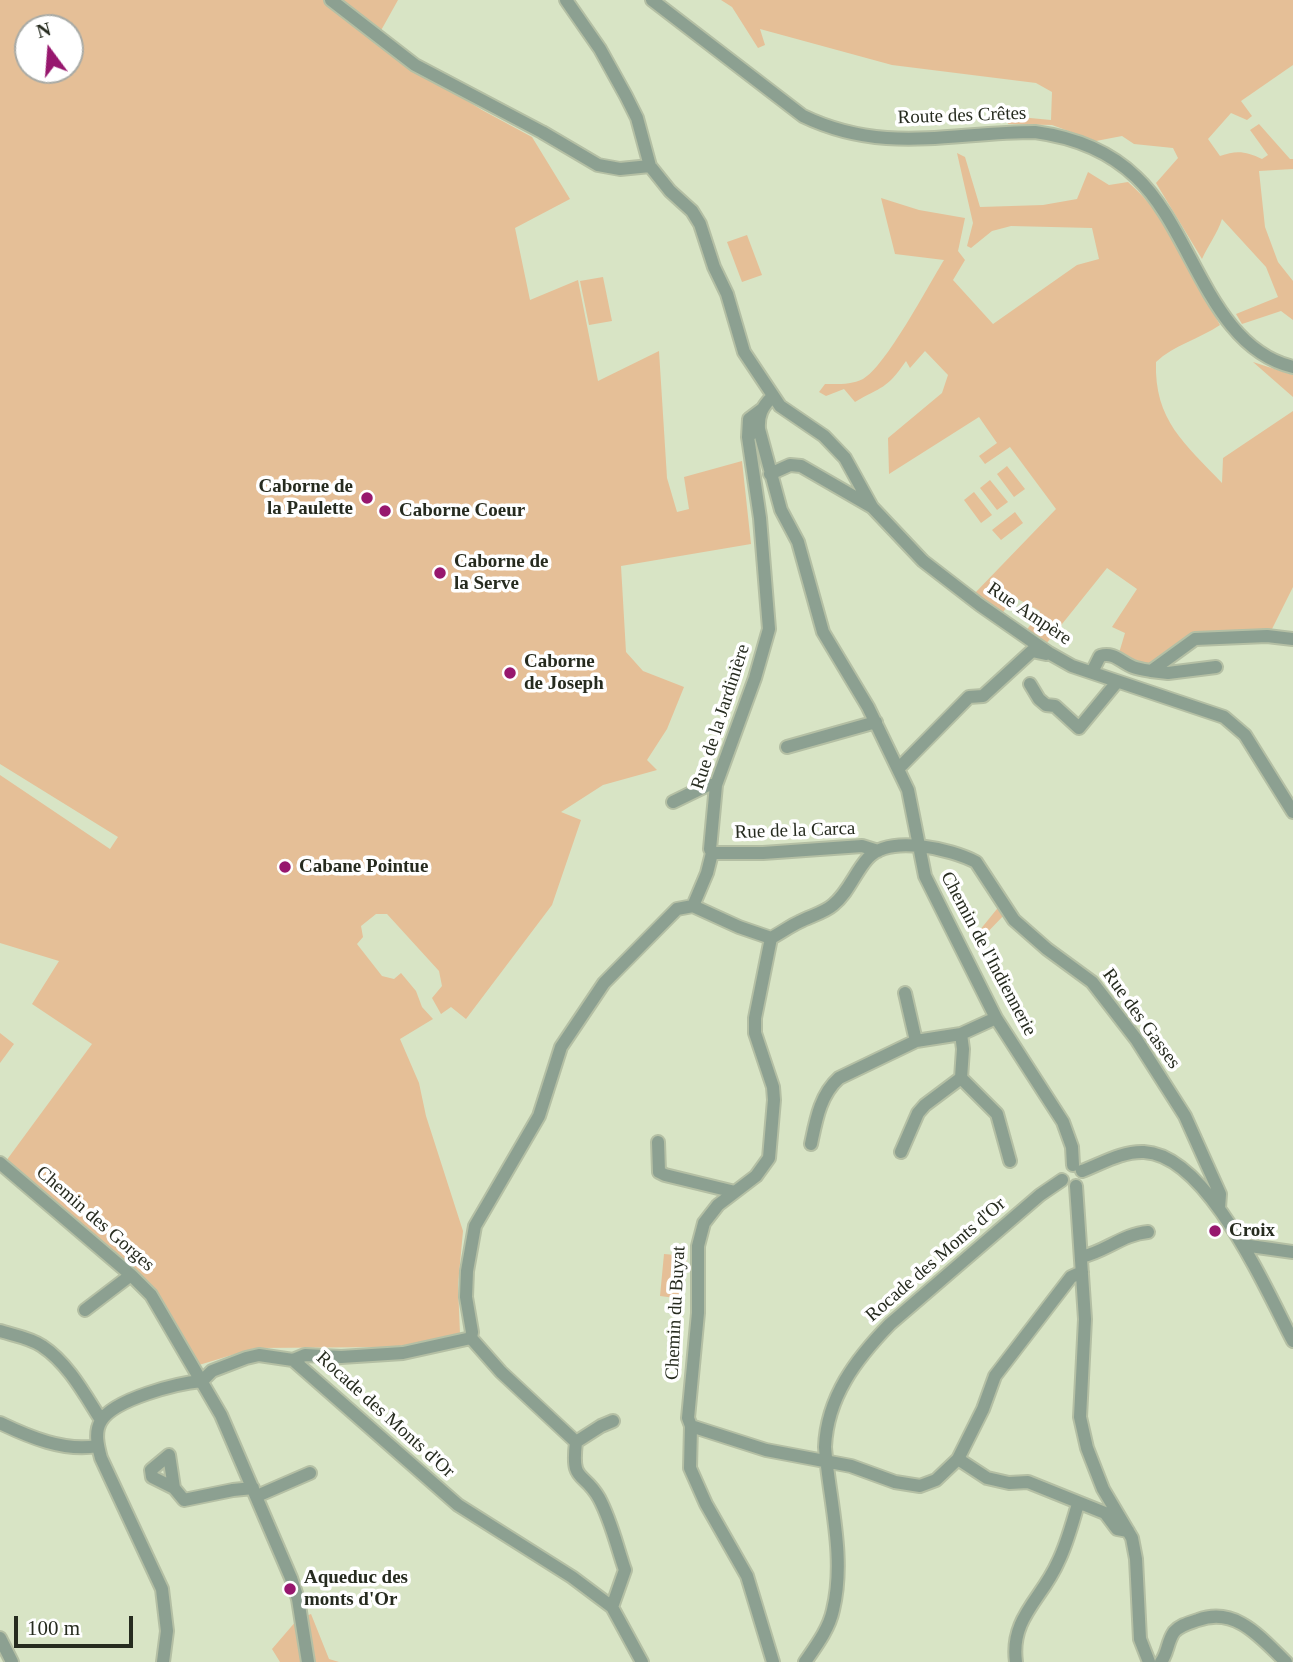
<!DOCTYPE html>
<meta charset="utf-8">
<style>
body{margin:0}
#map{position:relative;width:1293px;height:1662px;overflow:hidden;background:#d8e4c5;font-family:"Times New Roman",serif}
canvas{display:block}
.north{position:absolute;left:14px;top:14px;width:70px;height:70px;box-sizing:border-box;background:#fff;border:2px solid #a8aaa5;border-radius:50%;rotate:344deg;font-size:19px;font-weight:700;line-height:28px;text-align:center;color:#262b1f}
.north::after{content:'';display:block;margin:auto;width:24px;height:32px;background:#97176e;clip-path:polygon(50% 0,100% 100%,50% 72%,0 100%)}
.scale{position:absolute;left:14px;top:1616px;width:119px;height:32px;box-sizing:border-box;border:4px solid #262b1f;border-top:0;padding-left:9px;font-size:21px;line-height:24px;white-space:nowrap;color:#262b1f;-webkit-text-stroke:5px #fff;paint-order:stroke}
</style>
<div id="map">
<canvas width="1293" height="1662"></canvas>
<div class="north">N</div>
<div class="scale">100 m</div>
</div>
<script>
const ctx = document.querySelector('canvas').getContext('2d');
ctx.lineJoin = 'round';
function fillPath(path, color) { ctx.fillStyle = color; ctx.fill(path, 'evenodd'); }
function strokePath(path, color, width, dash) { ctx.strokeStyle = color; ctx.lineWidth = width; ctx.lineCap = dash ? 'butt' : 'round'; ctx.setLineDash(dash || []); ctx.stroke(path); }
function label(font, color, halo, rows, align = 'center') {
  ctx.font = font + ' "Times New Roman",serif'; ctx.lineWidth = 7; ctx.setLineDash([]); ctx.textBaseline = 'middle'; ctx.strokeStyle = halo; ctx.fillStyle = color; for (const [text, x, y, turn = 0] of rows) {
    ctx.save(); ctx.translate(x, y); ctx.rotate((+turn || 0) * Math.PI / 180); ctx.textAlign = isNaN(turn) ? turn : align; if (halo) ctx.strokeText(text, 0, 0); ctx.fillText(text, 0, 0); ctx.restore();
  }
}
const green = new Path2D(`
 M 0,0 L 398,0 L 374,43 L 482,110 L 532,137 L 570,199 L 515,228 L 530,300 L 578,280 L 598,381 L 659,351 L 667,478 L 677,512 L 689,509 L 684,477 L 742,461 L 751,544 L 621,566 L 626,652 L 643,671 L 684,687 L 667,729 L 647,760 L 657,770 L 603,785 L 561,812 L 581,820 L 552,905 L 466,1019 L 451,1007 L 441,1014 L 432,998 L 442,986 L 439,971 L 387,914 L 376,914 L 361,926 L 363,937 L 357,944 L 382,976 L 394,979 L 401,973 L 416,991 L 422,1007 L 433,1019 L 400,1039 L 419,1083 L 426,1116 L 463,1231 L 458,1285 L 460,1334 L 395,1347 L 255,1348 L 199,1365 L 150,1284 L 6,1161 L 92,1044 L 32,1004 L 59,961 L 0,943 L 0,775 L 110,849 L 118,837 L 0,764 ZM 28,28 L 70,28 L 70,70 L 28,70 Z
 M 721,0 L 1293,0 L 1293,65 L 1241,101 L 1252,116 L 1247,120 L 1231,113 L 1208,139 L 1220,156 C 1236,150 1246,151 1262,159 L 1268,155 L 1250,130 L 1259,124 L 1290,159 L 1293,159 L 1293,169 L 1259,171 L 1265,227 L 1278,262 L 1293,281 L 1293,320 L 1281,311 L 1242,324 L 1236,314 L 1278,297 L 1266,267 L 1222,219 C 1218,232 1208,246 1202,259 L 1156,183 L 1178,158 L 1173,148 L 1134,144 L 1122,136 L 1096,141 L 1052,125 L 1008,124 L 1009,116 L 1051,120 L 1052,92 L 1036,83 L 892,65 L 760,29 L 765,45 L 758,48 L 732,7 Z
 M 957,153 L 965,157 L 980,207 L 1043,205 L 1077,199 L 1088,172 L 1109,185 L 1128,182 C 1171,219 1194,276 1220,325 C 1199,339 1174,345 1156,362 C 1154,420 1185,444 1222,483 L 1223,458 L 1293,411 L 1293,587 L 1270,633 L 1196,634 L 1151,667 L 1132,663 L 1119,653 L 1125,633 L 1112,627 L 1137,589 L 1107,568 L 1046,644 L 1026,631 L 1040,611 L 1014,597 L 1001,615 L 974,594 L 1056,509 L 1010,447 L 985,464 L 979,456 L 997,443 L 979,417 L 889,474 L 888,438 L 942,393 L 948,375 L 925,351 L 910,368 L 906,361 C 886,390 882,386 855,402 L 844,389 L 826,396 L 819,392 L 825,384 C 837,384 851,385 863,379 C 886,366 928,286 944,260 L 895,254 L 881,198 L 919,210 L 965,218 L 958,251 L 965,260 L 953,280 L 993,324 L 1077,265 L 1099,259 L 1092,228 L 1011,226 L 992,231 L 971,248 L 967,246 L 973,223 Z
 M 747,235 L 762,275 L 742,282 L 727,242 Z
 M 603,277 L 612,321 L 589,325 L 580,281 Z
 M 1253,362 L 1293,375 L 1293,397 Z
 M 1007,466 L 1025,489 L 1014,497 L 997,474 Z
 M 990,480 L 1008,502 L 997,510 L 980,488 Z
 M 974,492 L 992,515 L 981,523 L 964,500 Z
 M 1015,512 L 1023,523 L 1001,540 L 992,530 Z
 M 1001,904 L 1007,912 L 980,940 L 975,936 Z
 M 0,1033 L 14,1044 L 0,1063 Z
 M 664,1254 L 687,1256 L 683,1299 L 660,1296 Z
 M 311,1614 L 329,1659 L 339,1662 L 315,1662 L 306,1616 Z
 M 297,1620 L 304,1662 L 280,1662 L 272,1649 Z`);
const minor = new Path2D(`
 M 331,0 L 415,65 L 542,132 L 598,165 L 620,169 L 650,166
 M 566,0 L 600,49 L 626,96 L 637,118 L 650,166 L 670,191 L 692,211 L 700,224 L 714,267 L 727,294 L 744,352 L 780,406 L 824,436 L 845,458 L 872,507 L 923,561 L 980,605 L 1049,653 L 1072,666 L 1224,717 L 1245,735 L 1293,812
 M 652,0 L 803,116 C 884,155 951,132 1035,132 C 1072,137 1109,151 1136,177 C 1193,230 1209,347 1293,367
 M 772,397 C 762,407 758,415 759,429 L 781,510 L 798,542 L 823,632 L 868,707 L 908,790 L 925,876 L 996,1018 L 1063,1122 L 1072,1147 L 1073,1165
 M 753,432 L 748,437 L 749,419 L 761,410
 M 770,474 L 790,465 L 801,466 L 872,507
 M 1151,671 L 1168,673 L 1216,667
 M 1092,672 L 1100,656 C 1115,652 1120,662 1133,667 C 1138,669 1145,670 1151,671 L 1195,639 L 1267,636 L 1293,639
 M 1030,684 L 1039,699 L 1046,705 L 1055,706 L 1079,728 L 1117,682
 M 787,747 L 876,722
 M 897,767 L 902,765 L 969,697 L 983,696 L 1032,651 L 1046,654
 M 673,802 L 708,785 L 716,785
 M 712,853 L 763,853 L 862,846 L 878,851
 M 693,906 L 739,927 L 771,938 C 781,933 790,926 799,922 C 810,916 824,913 833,905 C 849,892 855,872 868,858 C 890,834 951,849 976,862 L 1014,920 L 1047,949 L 1092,982 L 1136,1039 L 1185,1116 L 1220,1194 L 1219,1208
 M 693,906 L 707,873 L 712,853 L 710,849 L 716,785 L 755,678 L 769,629 L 760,518 L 748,437
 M 771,938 L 755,1018 L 755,1033 L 773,1087 L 774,1100 L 769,1158 L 756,1176 L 718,1205 L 704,1223 L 698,1246 L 698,1313 L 688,1418 L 691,1426 L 690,1468 L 706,1504 L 747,1576 L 773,1662
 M 905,993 L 916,1041
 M 961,1078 L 997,1114 L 1010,1161
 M 658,1142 L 659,1172 L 665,1175 L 735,1192
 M 811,1144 C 816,1120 820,1095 839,1078 L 916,1041 L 961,1034 L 996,1018
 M 901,1152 L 918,1113 L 925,1105 L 961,1078 L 963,1049 L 961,1034
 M 0,1163 L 131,1275 L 151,1295 L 221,1415 L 291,1578 L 298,1599 L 308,1662
 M 1082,1171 C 1101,1164 1122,1151 1144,1152 C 1208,1155 1266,1290 1293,1341
 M 1076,1186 L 1085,1319 L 1080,1417 L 1087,1448 L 1103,1489 L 1132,1538 L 1136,1559 L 1140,1639 L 1149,1662
 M 1243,1245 L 1293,1252
 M 1081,1257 C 1105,1252 1123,1234 1148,1232
 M 85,1310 L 131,1275
 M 0,1331 C 13,1335 31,1338 42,1346 C 68,1363 85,1395 101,1420
 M 471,1338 L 501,1372 L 576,1442 C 571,1484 583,1470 599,1498 C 611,1520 617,1547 625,1570 L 612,1607
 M 293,1360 L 305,1355 L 341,1357 L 403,1353 L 471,1338 L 472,1332 L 466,1297 L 467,1271 L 475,1226 L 539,1116 L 561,1047 L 604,983 L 677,909 L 693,906
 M 0,1423 C 29,1437 65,1452 97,1446
 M 691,1426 L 766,1450 L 851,1466 L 895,1482 L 920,1486 L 936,1480 L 958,1459 L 983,1409 L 995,1376 L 1071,1277 L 1082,1272
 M 576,1442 L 601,1426 L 613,1421
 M 958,1459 L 987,1478 L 1009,1483 L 1028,1482 L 1105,1513 L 1117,1529 L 1128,1531
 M 174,1488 L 152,1477 L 151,1470 L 169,1455 L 174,1488 L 184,1500 L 233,1490 L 253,1488
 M 257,1496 L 310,1473
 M 0,1638 L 12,1662
 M 163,1662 L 167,1631 L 162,1589 L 101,1458 C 98,1447 94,1432 101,1421 C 114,1399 178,1383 202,1381 L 212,1371 L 246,1358 L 259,1355 L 293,1360 L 458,1505 L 572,1577 L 612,1607 L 642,1662
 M 805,1662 C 816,1646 829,1629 833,1610 C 846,1557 829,1499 825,1447 C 827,1397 856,1359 890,1324 L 1040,1195 L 1062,1180
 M 1016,1662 C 1010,1618 1042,1599 1058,1562 C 1067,1544 1072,1524 1078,1504
 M 1161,1662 C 1168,1653 1167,1642 1174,1632 C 1180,1625 1189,1623 1198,1620 C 1236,1606 1261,1638 1286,1662`);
const markers = [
 [367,498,7,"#97176e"],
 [385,511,7,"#97176e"],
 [440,573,7,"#97176e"],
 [510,673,7,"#97176e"],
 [285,867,7,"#97176e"],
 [1215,1231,7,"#97176e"],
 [290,1589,7,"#97176e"]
];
const streetNames = [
 ["Route des Crêtes",962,116,-2],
 ["Rue Ampère",1029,614,34],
 ["Rue de la Jardinière",721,717,-72],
 ["Rue de la Carca",795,831,-2],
 ["Chemin de l'Indiennerie",988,954,62],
 ["Rue des Gasses",1141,1019,54],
 ["Chemin des Gorges",95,1219,41],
 ["Rocade des Monts d'Or",936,1260,-41],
 ["Chemin du Buyat",676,1313,-87],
 ["Rocade des Monts d'Or",385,1415,42]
];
const poiNames = [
 ["Caborne de",353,487,"right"],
 ["la Paulette",353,509,"right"],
 ["Caborne Coeur",399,511],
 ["Caborne de",454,562],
 ["la Serve",454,584],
 ["Caborne",524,662],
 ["de Joseph",524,684],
 ["Cabane Pointue",299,867],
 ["Croix",1229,1231],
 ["Aqueduc des",304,1578],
 ["monts d'Or",304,1600]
];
fillPath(green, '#e5bf97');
strokePath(minor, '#b4bfa4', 16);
strokePath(minor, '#8ca091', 12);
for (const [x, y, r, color] of markers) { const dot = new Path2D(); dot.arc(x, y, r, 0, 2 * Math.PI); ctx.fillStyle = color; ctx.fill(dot); strokePath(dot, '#fff', 2.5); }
label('19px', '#262b1f', '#fff', streetNames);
label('bold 19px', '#262b1f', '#fff', poiNames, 'left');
</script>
